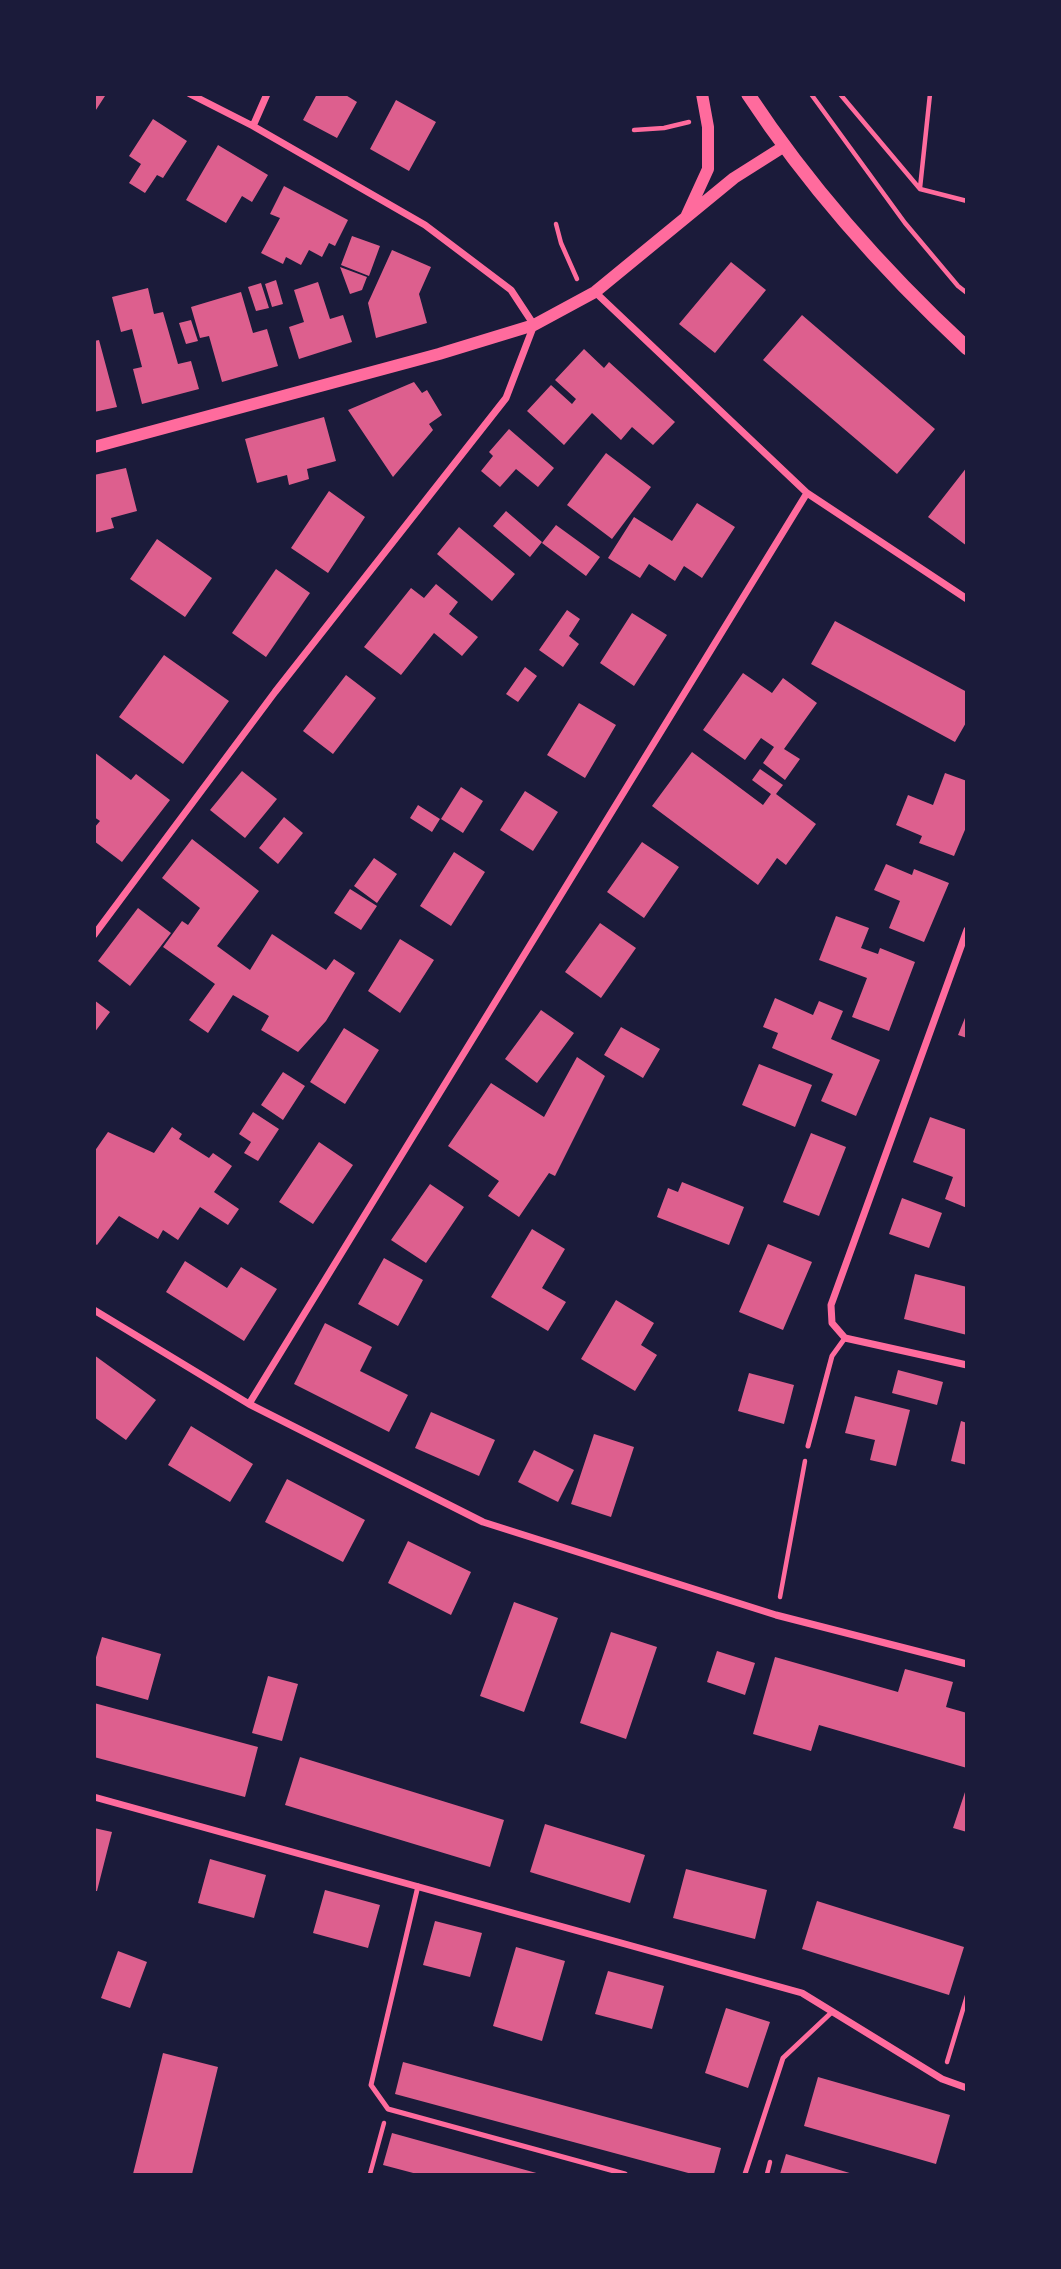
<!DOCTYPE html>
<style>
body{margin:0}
#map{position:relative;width:1061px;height:2269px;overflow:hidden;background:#1b1b3a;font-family:Manrope,sans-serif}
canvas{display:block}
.frame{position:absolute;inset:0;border:96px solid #1b1b3a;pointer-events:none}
</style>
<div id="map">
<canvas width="1061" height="2269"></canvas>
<div class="frame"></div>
</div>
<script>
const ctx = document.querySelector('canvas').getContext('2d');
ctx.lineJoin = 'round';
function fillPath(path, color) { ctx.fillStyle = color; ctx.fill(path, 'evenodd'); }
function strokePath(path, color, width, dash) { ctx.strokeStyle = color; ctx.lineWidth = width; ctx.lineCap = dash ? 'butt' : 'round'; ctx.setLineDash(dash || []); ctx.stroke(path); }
const building = new Path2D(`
 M 94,94 L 105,96 L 94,113 Z
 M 317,94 L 344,94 L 357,102 L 337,138 L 303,120 Z
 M 396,100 L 436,122 L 409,171 L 370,149 Z
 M 153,119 L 187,141 L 163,178 L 157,175 L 145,193 L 129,183 L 141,164 L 129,156 Z
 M 218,145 L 268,175 L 252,202 L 242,196 L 226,223 L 186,200 Z
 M 284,186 L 348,220 L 335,246 L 329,243 L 322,257 L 309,250 L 301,265 L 286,257 L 283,264 L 261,253 L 280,218 L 270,214 Z
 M 352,236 L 380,246 L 369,276 L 341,265 Z
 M 392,250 L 431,267 L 419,294 L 427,323 L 376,338 L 368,303 Z
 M 731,262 L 766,290 L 715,353 L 679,324 Z
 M 340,267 L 367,277 L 362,290 L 350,294 Z
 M 276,280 L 283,304 L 272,307 L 265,284 Z
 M 318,282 L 330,319 L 343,315 L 352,342 L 299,359 L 289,327 L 304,322 L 294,290 Z
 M 261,283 L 269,308 L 256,311 L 248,287 Z
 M 148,288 L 154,314 L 163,312 L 178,364 L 191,361 L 199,389 L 142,404 L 133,369 L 142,367 L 132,329 L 121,332 L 112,297 Z
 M 241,292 L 253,333 L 267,329 L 278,366 L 222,382 L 209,336 L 200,338 L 191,307 Z
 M 802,315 L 935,429 L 897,474 L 763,360 Z
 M 191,320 L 198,341 L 186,344 L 179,323 Z
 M 99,340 L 117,407 L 94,412 L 94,341 Z
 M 584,349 L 604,368 L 609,362 L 675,422 L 653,445 L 632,427 L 621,440 L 592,413 L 564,445 L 527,411 L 551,385 L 572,404 L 576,399 L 555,380 Z
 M 414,382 L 422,393 L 427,390 L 442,415 L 429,424 L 433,430 L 393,477 L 348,410 Z
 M 324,417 L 336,461 L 307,469 L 309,479 L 289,485 L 287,475 L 257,483 L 245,439 Z
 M 509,429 L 554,468 L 538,487 L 516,469 L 500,487 L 481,471 L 493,456 L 489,452 Z
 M 606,453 L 651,487 L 612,539 L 567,505 Z
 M 967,467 L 966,520 L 967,546 L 928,517 Z
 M 126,468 L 137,511 L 111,518 L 114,528 L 94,533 L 94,475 Z
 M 329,491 L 365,517 L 328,573 L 291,548 Z
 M 697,503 L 735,527 L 702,578 L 684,566 L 675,581 L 649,564 L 640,578 L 608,558 L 634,517 L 672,541 Z
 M 506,511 L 542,542 L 530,557 L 493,526 Z
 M 556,525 L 600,557 L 586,576 L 542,543 Z
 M 459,527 L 515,574 L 492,601 L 437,554 Z
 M 157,539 L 212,578 L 185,617 L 130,579 Z
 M 276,569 L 310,593 L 266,657 L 232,633 Z
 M 436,584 L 458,602 L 449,614 L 478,637 L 462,656 L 434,633 L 401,675 L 364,647 L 411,588 L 424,598 Z
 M 567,610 L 580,619 L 569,636 L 579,644 L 563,667 L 539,650 Z
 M 632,613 L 667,635 L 634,686 L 600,663 Z
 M 835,621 L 967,692 L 967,721 L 955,742 L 811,664 Z
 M 164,655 L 229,701 L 183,764 L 119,717 Z
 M 525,667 L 537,676 L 518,702 L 506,694 Z
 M 743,673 L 772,693 L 783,678 L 817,703 L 784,749 L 800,759 L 785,780 L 763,763 L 774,747 L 761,738 L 745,760 L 703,730 Z
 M 346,675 L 376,698 L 333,754 L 303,731 Z
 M 579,703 L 616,725 L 585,778 L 547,755 Z
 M 94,752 L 131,780 L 136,774 L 170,800 L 122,862 L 94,841 L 94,828 L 100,821 L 94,817 Z
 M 692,752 L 763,805 L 771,794 L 752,780 L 760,769 L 783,785 L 776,794 L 816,824 L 786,865 L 777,858 L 758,885 L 652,806 Z
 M 242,771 L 277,799 L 245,838 L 210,810 Z
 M 945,773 L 967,781 L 967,825 L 954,856 L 919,843 L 922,836 L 896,825 L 908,795 L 933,805 Z
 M 461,787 L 483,801 L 463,833 L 441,819 Z
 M 525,791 L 558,812 L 533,851 L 500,830 Z
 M 418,805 L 440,819 L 432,832 L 410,818 Z
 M 284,817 L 303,833 L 278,864 L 259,848 Z
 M 192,839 L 259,891 L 217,946 L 250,970 L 272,934 L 326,970 L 334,959 L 355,973 L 326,1021 L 298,1052 L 261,1030 L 269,1016 L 233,995 L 208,1033 L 189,1020 L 215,984 L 163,947 L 182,921 L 188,925 L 200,908 L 162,878 Z
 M 642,842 L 679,867 L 644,918 L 607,892 Z
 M 454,852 L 485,872 L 451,926 L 420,906 Z
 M 374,858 L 397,874 L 377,903 L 354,886 Z
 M 886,864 L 912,875 L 914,869 L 949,883 L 924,942 L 889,928 L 900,901 L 874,890 Z
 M 350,889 L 377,906 L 361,930 L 334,913 Z
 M 138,908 L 171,933 L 130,986 L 98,961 Z
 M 836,916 L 869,928 L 861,948 L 878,954 L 880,948 L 915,962 L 889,1031 L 852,1017 L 867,978 L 819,960 Z
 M 600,923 L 636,948 L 601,998 L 565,972 Z
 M 400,939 L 434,960 L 400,1013 L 368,991 Z
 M 775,998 L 813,1015 L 819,1001 L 843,1011 L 831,1039 L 880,1060 L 856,1116 L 821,1101 L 833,1074 L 772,1048 L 778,1033 L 763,1027 Z
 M 94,1000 L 110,1012 L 94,1033 Z
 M 541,1010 L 574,1033 L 537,1083 L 505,1059 Z
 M 967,1013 L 967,1038 L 958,1035 Z
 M 621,1027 L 660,1049 L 643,1078 L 604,1055 Z
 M 344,1028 L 379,1050 L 345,1104 L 310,1082 Z
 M 577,1057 L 605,1076 L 555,1176 L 549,1173 L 519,1217 L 488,1196 L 499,1181 L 448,1146 L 491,1083 L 544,1117 Z
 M 759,1064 L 812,1085 L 795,1127 L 742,1105 Z
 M 283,1072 L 305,1086 L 283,1120 L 261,1105 Z
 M 253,1112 L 279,1129 L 258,1161 L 244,1153 L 251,1142 L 239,1134 Z
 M 930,1117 L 967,1130 L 967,1208 L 945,1199 L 953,1177 L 913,1162 Z
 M 172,1127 L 182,1134 L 179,1139 L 209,1158 L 213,1153 L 232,1166 L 214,1192 L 239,1209 L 228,1225 L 200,1207 L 178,1240 L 163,1230 L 158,1239 L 119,1216 L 97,1245 L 94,1243 L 94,1152 L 108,1132 L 154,1153 Z
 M 811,1133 L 846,1147 L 819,1216 L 783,1202 Z
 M 319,1142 L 353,1165 L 313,1224 L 279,1202 Z
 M 682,1182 L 744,1207 L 729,1245 L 657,1217 L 668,1188 L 678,1192 Z
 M 430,1184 L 464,1207 L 426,1263 L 391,1240 Z
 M 902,1198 L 942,1213 L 929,1248 L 889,1234 Z
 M 532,1229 L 565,1249 L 542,1288 L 566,1302 L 548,1331 L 491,1297 Z
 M 768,1244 L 812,1262 L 783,1330 L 739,1312 Z
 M 384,1258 L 423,1280 L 398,1326 L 358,1304 Z
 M 185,1261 L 227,1288 L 241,1267 L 277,1289 L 244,1341 L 166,1292 Z
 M 915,1274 L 967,1287 L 967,1335 L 904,1319 Z
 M 616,1300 L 654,1323 L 641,1345 L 657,1355 L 635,1391 L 581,1359 Z
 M 325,1323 L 372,1347 L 360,1371 L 408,1395 L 389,1432 L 294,1384 Z
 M 94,1355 L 156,1400 L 126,1440 L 94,1417 Z
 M 898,1370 L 943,1382 L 937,1405 L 892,1393 Z
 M 749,1373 L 794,1385 L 784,1424 L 738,1411 Z
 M 855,1396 L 910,1410 L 896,1466 L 870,1460 L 875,1440 L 845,1433 Z
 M 431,1412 L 495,1440 L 479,1476 L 415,1448 Z
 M 961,1421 L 967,1423 L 967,1465 L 951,1461 Z
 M 191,1426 L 253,1464 L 230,1502 L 168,1465 Z
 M 594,1434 L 634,1447 L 611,1517 L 571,1504 Z
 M 534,1450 L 574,1470 L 558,1502 L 518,1482 Z
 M 287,1479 L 365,1520 L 343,1562 L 265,1522 Z
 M 408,1541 L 471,1572 L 451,1615 L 388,1583 Z
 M 514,1602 L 558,1618 L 524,1712 L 480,1696 Z
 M 611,1632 L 657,1647 L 626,1739 L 580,1723 Z
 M 102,1637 L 161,1654 L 148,1700 L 94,1685 L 94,1664 Z
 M 717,1651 L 755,1663 L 745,1695 L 707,1682 Z
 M 775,1657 L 898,1692 L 905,1669 L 953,1682 L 946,1707 L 967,1713 L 967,1768 L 819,1725 L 811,1751 L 753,1734 Z
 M 268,1676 L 298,1684 L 282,1741 L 252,1733 Z
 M 94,1703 L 258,1747 L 245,1797 L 94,1757 Z
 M 300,1757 L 504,1820 L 490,1867 L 285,1805 Z
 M 967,1786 L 967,1832 L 953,1828 Z
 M 545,1824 L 645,1855 L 630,1903 L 530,1872 Z
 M 94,1828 L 112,1832 L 97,1891 L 94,1891 Z
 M 210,1859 L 266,1875 L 254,1918 L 198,1903 Z
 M 686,1869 L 767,1890 L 755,1939 L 673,1918 Z
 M 325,1890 L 380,1905 L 368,1948 L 313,1933 Z
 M 817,1901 L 964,1947 L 949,1995 L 802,1949 Z
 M 435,1921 L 482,1933 L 470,1977 L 423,1965 Z
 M 516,1947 L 565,1961 L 542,2041 L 493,2026 Z
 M 118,1951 L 147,1962 L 130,2008 L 101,1998 Z
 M 608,1971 L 664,1986 L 652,2029 L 595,2014 Z
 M 726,2008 L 770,2022 L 748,2088 L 705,2073 Z
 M 163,2053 L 218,2067 L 192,2174 L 133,2174 Z
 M 403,2062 L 721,2148 L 714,2174 L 692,2174 L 395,2094 Z
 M 818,2077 L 950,2115 L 936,2164 L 804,2126 Z
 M 392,2133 L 540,2174 L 417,2174 L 383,2165 Z
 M 786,2154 L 853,2174 L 780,2174 Z`);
const path = new Path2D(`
 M 811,94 L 905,223 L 958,286 L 967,293
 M 840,94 L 920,189 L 967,201
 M 634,130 L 664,128 L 689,122
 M 920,188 L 930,94
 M 556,224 L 561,243 L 577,279
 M 780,1597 L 805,1461
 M 947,2062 L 967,1996
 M 370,2174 L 384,2123
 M 767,2174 L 770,2162`);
const service = new Path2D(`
 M 808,1446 L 832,1356 L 845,1338
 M 418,1886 L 371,2085 L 388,2109 L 625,2174
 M 745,2174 L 783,2058 L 832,2012`);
const minor = new Path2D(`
 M 253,126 L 267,94
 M 595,292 L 807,493 L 967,599
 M 967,930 L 831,1305 L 832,1323 L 845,1338 L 967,1365
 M 94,935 L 275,692 L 506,398 L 534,325 L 511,290 L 425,225 L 253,126 L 190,94
 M 94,1310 L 249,1404 L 483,1522 L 776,1615 L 967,1664
 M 249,1404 L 807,493
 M 94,1797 L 802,1993 L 942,2079 L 967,2088`);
const tertiary = new Path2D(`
 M 686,217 L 708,169 L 708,127 L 702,94
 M 94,447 L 439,354 L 534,325 L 595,292 L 734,178 L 783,147`);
const secondary = new Path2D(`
 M 748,94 C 810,188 884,271 967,348`);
fillPath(building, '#dd5f8e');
strokePath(path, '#ff6b9d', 4.5);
strokePath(service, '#ff6b9d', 5);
strokePath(minor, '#ff6b9d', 7);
strokePath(tertiary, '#ff6b9d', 12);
strokePath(secondary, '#ff6b9d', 14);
</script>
